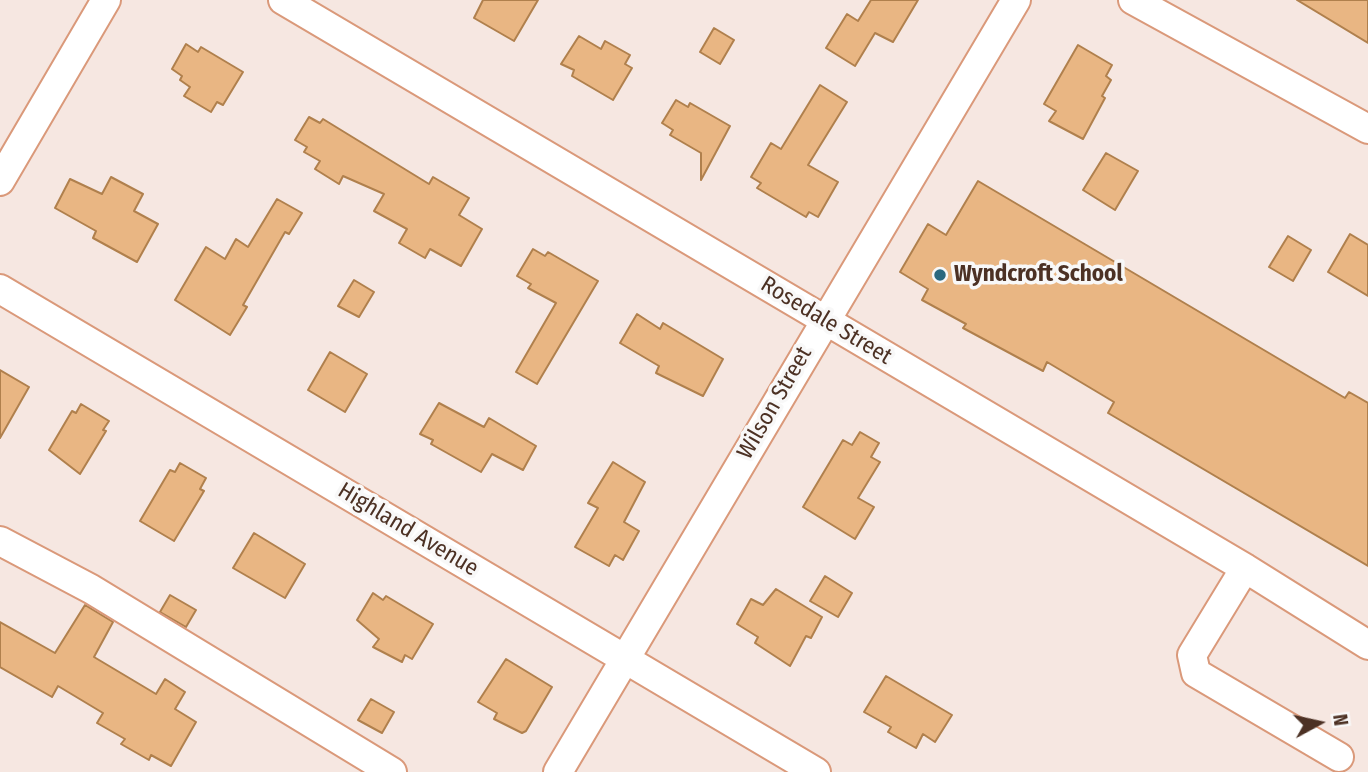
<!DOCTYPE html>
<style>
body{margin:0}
#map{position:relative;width:1368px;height:772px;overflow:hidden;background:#f6e7e1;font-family:"Fira Sans Condensed",sans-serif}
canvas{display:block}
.north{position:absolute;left:1284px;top:688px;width:70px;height:70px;-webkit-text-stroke:5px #f8f8f8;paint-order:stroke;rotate:82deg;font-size:19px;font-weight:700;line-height:28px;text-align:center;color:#4c3124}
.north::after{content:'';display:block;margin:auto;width:24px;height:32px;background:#4c3124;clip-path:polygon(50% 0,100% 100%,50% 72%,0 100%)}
</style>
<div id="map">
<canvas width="1368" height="772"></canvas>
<div class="north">N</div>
</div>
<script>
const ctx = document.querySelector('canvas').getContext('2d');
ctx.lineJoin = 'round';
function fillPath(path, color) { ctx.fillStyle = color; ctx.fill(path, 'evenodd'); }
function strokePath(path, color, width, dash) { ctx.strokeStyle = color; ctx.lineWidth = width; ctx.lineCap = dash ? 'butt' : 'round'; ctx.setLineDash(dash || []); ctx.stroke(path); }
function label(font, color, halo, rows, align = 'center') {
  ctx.font = font + ' "Fira Sans Condensed",sans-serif'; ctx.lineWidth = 7; ctx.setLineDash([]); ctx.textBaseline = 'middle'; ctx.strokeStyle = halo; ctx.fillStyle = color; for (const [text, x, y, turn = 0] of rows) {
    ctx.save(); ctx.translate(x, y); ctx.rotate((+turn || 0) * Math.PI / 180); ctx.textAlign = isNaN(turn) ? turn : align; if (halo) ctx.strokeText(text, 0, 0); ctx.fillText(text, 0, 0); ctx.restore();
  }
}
const building = new Path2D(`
 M 483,0 L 538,0 L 514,41 L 474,18 Z
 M 871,0 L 918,0 L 893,42 L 875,33 L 855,66 L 826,48 L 847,14 L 858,21 Z
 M 1297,0 L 1368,0 L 1368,43 Z
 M 714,28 L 734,40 L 720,64 L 700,52 Z
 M 579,36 L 601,49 L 605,41 L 630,55 L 625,64 L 632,68 L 613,100 L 572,76 L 574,70 L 561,64 Z
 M 186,44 L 198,52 L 201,47 L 243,72 L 223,105 L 217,102 L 211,112 L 184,96 L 190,87 L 180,80 L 182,76 L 172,69 Z
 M 1078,45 L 1112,65 L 1106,76 L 1111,80 L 1102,96 L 1105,98 L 1083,139 L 1049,121 L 1056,111 L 1044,104 Z
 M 820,85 L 847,102 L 808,165 L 838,182 L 818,217 L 809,212 L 806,217 L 757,188 L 761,183 L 751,177 L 771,143 L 781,149 Z
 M 676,100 L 688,107 L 690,103 L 730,126 L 701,180 L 701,153 L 670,135 L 673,130 L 662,123 Z
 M 309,117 L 320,123 L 323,119 L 429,184 L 433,177 L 469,198 L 459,215 L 482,229 L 461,266 L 430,249 L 425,258 L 399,243 L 407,229 L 374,211 L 384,194 L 343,176 L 339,184 L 315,169 L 320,161 L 304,152 L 307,147 L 295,140 Z
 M 1106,153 L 1138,171 L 1115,210 L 1083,190 Z
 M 111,177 L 143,194 L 134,211 L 158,224 L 137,262 L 93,238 L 96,231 L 55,208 L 70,179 L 102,194 Z
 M 978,181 L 1345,398 L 1349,392 L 1368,403 L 1368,566 L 1108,413 L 1114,402 L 1047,362 L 1043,371 L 963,328 L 966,324 L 922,300 L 928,289 L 900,272 L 928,224 L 946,235 Z
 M 277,199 L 302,213 L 289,234 L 285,232 L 243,305 L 247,307 L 230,335 L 175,300 L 206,247 L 225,259 L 236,239 L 248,247 Z
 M 1350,234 L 1368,245 L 1368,296 L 1328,272 Z
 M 1288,236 L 1311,250 L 1293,281 L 1269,267 Z
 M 533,249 L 545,256 L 548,252 L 598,281 L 537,384 L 516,372 L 556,303 L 528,288 L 531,284 L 517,276 Z
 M 354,280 L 374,292 L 359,317 L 338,306 Z
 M 637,314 L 660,329 L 663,323 L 723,359 L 703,396 L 656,373 L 659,366 L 620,343 Z
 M 330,352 L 367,374 L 345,412 L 308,390 Z
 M 0,370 L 29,387 L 0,438 Z
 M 439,403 L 484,427 L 489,418 L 536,446 L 523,470 L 492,454 L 481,472 L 431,444 L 433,440 L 420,434 Z
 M 81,404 L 109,421 L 103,430 L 106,431 L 80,474 L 49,450 L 72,411 L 76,413 Z
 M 860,432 L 879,443 L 871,457 L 880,462 L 858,498 L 874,507 L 855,539 L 803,507 L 843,440 L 852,445 Z
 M 613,462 L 645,482 L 624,522 L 639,531 L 623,560 L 615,555 L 609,566 L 575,547 L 598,508 L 588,503 Z
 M 180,463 L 206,478 L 200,489 L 204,491 L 174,541 L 140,521 L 170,470 L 175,472 Z
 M 254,533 L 305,564 L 285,598 L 233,568 Z
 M 825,576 L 852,593 L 838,617 L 810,601 Z
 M 776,589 L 822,617 L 811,638 L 806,636 L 790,666 L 755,643 L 758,637 L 737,624 L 751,599 L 763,605 Z
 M 373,593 L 383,600 L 386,596 L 433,624 L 412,659 L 405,655 L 402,662 L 373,647 L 379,639 L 357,620 Z
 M 170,595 L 196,610 L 186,627 L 160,612 Z
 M 85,605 L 113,622 L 94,657 L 156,694 L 165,679 L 185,692 L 175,709 L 196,722 L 171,766 L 151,755 L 149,760 L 121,744 L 125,739 L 97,723 L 103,713 L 58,686 L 52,697 L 0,667 L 0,622 L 55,653 Z
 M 506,659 L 552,687 L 526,731 L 522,733 L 494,719 L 497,713 L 478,702 Z
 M 886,676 L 952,715 L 935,742 L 923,734 L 916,748 L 888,732 L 891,727 L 864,712 Z
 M 371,699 L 394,712 L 382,733 L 358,720 Z`);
const minor = new Path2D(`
 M 283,0 L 1245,568 L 1368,645
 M 1133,0 L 1368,129
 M 0,181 L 106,0
 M 0,289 L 816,772
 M 0,541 L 91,589 L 392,772
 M 1245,568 L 1192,655 L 1196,673 L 1339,757
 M 558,772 L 1016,0`);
const markers = [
 [940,275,7,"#2b687e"]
];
const poiNames = [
 ["Wyndcroft School",954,275]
];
const streetNames = [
 ["Rosedale Street",826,321,31],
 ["Wilson Street",775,403,-60],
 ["Highland Avenue",408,530,31]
];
fillPath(building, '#e9b683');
strokePath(building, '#b0804d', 2);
strokePath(minor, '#da997a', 32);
strokePath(minor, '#fff', 28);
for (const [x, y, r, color] of markers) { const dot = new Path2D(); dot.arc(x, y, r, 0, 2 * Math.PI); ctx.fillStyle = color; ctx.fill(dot); strokePath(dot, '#f8f8f8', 2.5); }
label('bold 23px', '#4c3124', '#f8f8f8', poiNames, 'left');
label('23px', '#4c3124', '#f8f8f8', streetNames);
</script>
